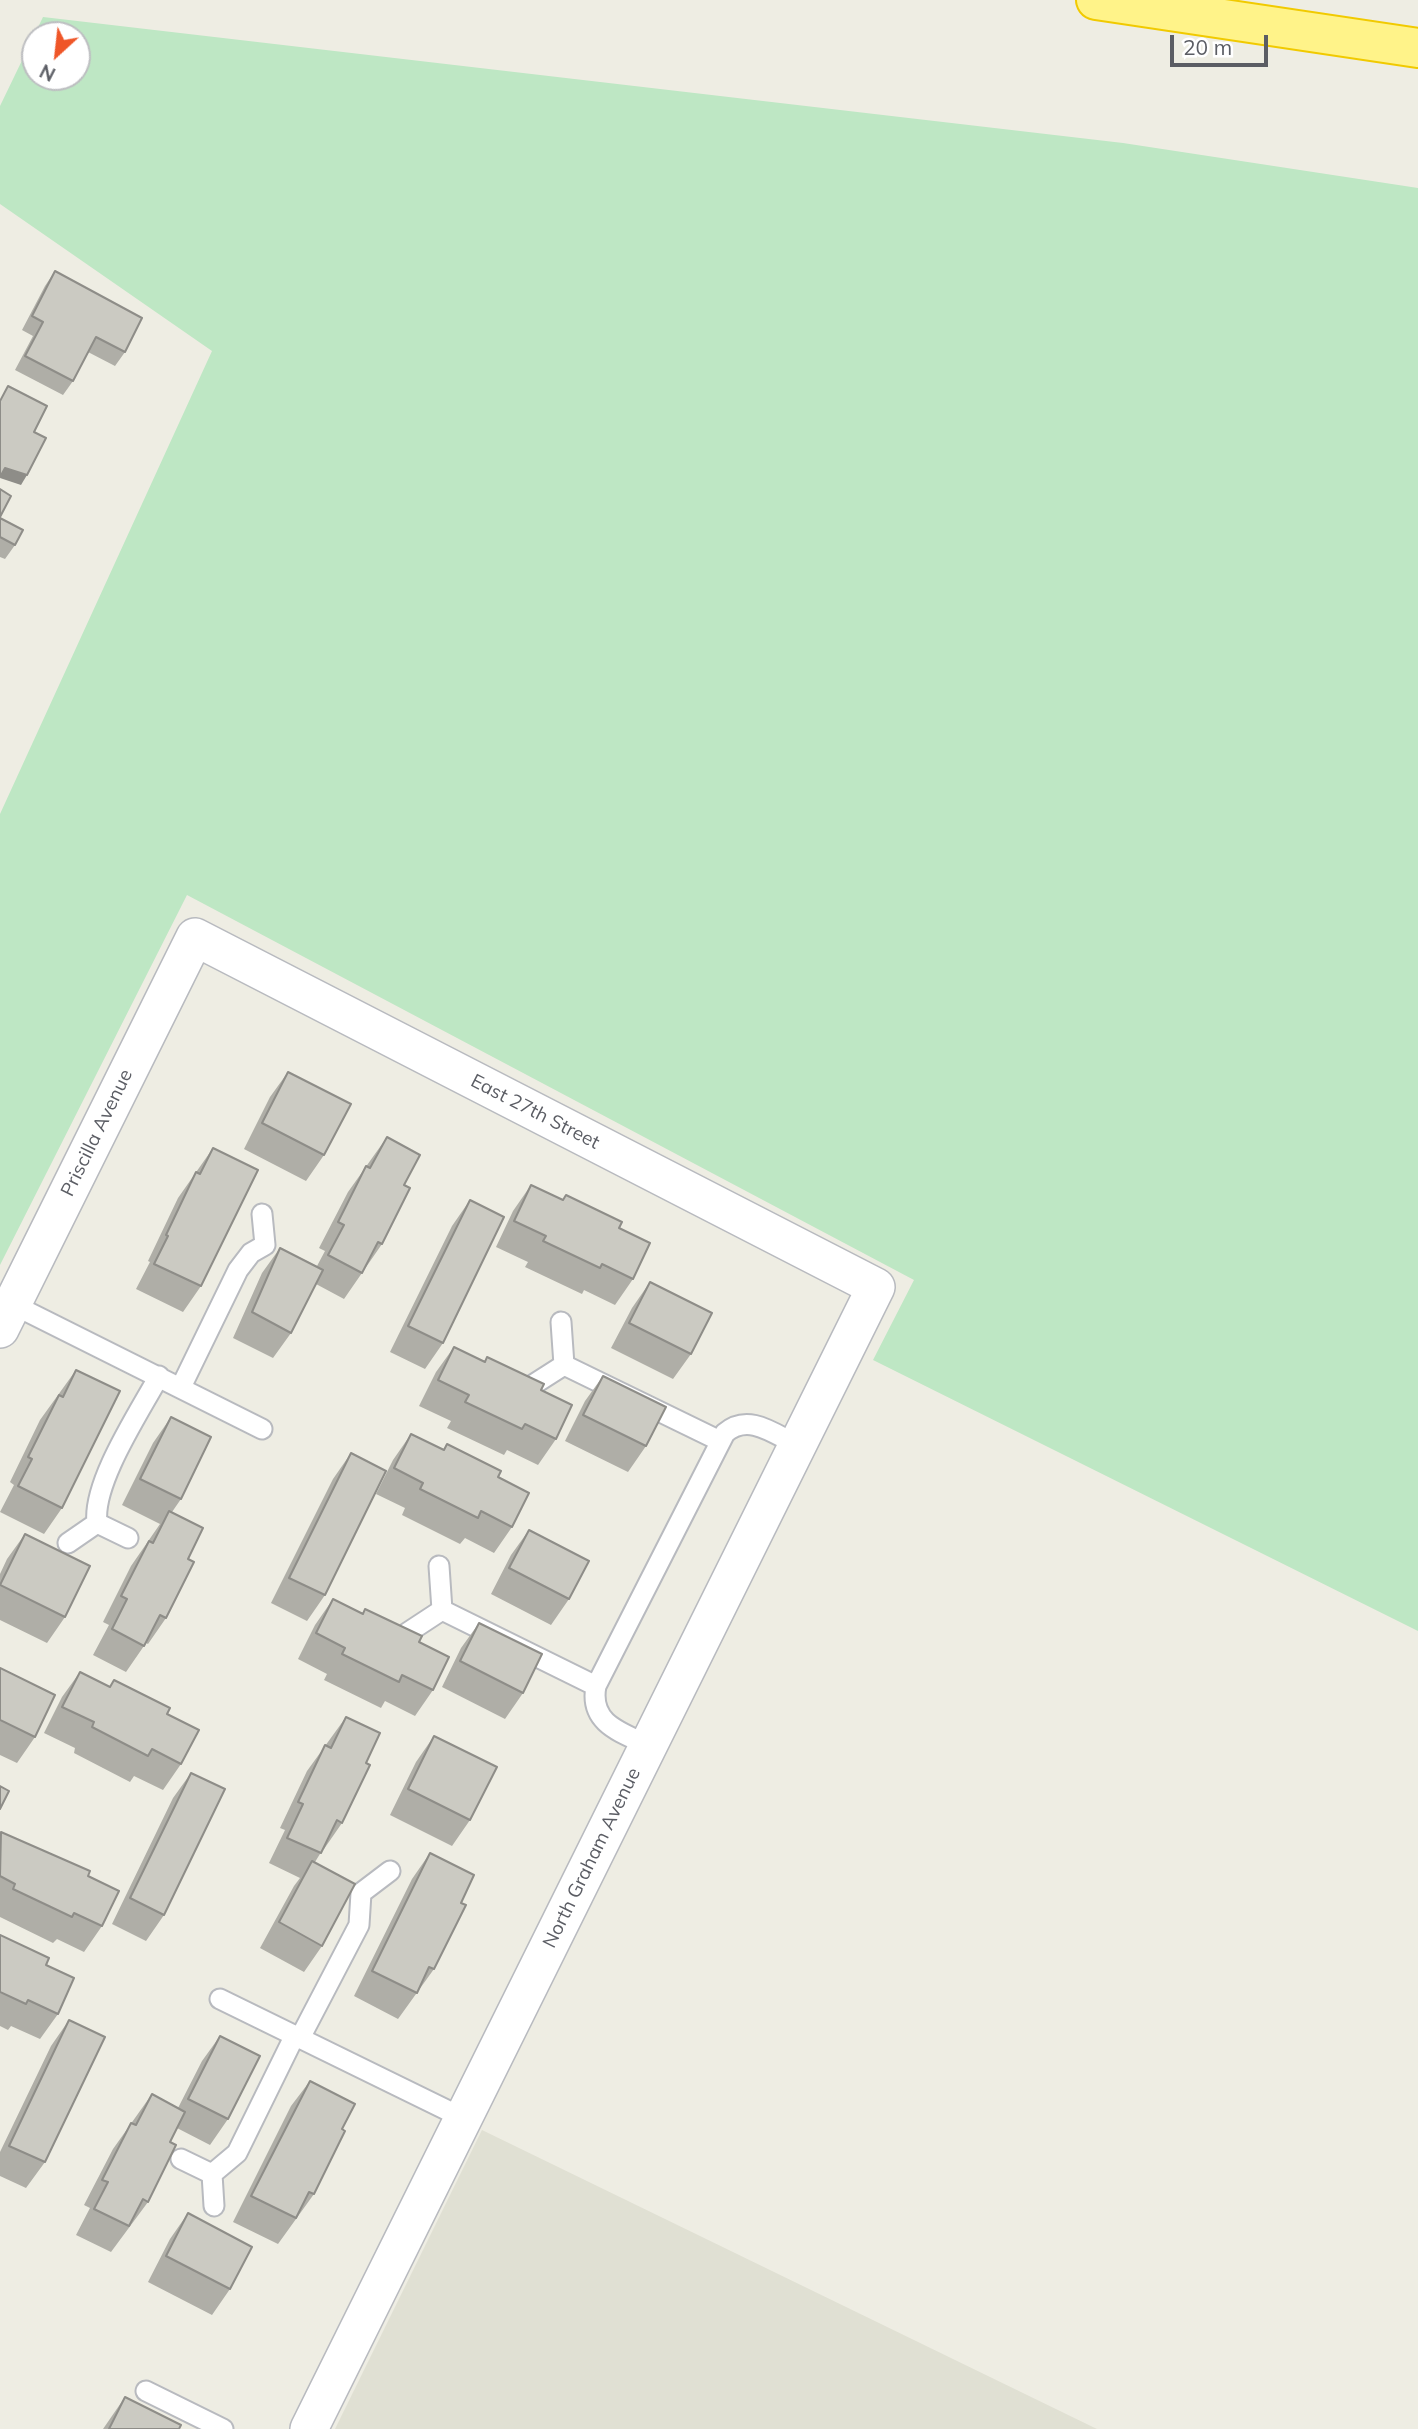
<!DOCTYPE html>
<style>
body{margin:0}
#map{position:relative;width:1418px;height:2429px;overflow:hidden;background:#eeede3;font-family:Mulish,sans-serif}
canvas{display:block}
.north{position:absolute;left:21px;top:21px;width:70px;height:70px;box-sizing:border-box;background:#fff;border:2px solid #bdbec1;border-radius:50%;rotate:207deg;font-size:19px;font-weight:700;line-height:28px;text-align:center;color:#5b5d64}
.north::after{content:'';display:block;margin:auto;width:24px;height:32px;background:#ef5628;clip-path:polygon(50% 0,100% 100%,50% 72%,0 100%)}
.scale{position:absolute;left:1170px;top:35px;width:98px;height:32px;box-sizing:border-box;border:4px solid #5b5d64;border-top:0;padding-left:9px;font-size:21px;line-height:24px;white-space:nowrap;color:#5b5d64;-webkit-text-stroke:5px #fff;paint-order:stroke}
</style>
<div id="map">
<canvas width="1418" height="2429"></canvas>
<div class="north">N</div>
<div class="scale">20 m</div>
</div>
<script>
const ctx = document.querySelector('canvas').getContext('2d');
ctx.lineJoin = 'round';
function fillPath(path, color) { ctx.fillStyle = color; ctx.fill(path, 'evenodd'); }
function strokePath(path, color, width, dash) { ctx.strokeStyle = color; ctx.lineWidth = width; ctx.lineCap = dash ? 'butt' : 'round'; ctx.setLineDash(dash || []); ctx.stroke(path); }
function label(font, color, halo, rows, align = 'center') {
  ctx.font = font + ' Mulish,sans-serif'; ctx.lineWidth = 5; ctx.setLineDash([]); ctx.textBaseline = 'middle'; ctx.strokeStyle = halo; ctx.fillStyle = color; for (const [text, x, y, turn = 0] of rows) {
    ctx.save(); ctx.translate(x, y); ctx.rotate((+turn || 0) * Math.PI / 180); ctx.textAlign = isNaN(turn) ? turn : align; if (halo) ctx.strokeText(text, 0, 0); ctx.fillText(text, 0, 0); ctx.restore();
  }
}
const education = new Path2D(`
 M 482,2130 L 1097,2429 L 335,2429 Z`);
const green = new Path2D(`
 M 43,17 L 1123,143 L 1418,188 L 1418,1631 L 873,1360 L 914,1280 L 187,895 L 0,1265 L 0,814 L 212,351 L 0,204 L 0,106 ZM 77,35 L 77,77 L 35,77 L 35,35 Z`);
const service = new Path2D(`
 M 262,1214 L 265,1245
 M 12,1304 L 262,1429
 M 561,1322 L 564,1365
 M 564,1365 L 720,1441
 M 181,1387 L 238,1270 L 251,1253 L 265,1245
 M 528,1388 L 564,1365
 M 97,1523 C 92,1483 139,1413 159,1376
 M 97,1523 L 128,1538
 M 68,1543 L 97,1523
 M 439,1566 L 442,1610
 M 442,1610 L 596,1686
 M 407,1633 L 442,1610
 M 648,1745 C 620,1732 589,1723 596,1686 L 725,1433 C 748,1413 773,1433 797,1445
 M 361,1893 L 390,1871
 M 220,1999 L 463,2118
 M 300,2038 L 359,1925 L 361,1893
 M 181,2159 L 212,2174
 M 212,2174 L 237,2153 L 295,2035
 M 212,2174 L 214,2206
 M 146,2391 L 223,2429`);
const minor = new Path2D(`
 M 0,1329 L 195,937 L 876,1287 L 309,2429`);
const motorway = new Path2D(`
 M 1096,0 L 1418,48`);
const wall = new Path2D(`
 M 55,271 L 125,352 L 115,366 L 88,352 L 73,381 L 63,395 L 15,370 L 33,336 L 22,330 L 45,286 Z
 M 0,518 L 15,545 L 5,559 L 0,557 Z
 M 288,1072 L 324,1155 L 306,1181 L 244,1149 L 270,1097 Z
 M 387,1137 L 404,1185 L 382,1244 L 344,1299 L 316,1284 L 291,1333 L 273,1358 L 233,1338 L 262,1273 L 280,1248 L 317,1266 L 325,1251 L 319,1248 L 348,1192 Z
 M 213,1148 L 201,1286 L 183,1312 L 136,1289 L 150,1262 L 148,1261 L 178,1198 Z
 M 531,1185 L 563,1200 L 566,1195 L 619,1228 L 633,1279 L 615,1305 L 584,1290 L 582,1294 L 525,1267 L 528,1262 L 496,1247 L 513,1211 Z
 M 470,1200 L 443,1343 L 425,1369 L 390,1352 L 452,1226 Z
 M 650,1282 L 691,1354 L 673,1379 L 611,1348 L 632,1308 Z
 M 454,1347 L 484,1361 L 487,1357 L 541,1390 L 556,1439 L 538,1465 L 507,1450 L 504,1455 L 447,1428 L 451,1421 L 419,1406 L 436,1372 Z
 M 76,1370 L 62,1508 L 44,1534 L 0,1512 L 14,1485 L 10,1482 L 40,1420 Z
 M 603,1376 L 646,1446 L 628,1472 L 565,1441 L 585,1401 Z
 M 171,1417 L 181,1499 L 172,1512 L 188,1559 L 166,1618 L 148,1644 L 146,1643 L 126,1672 L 93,1655 L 109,1625 L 103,1622 L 131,1566 L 160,1524 L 122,1505 L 153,1443 Z
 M 411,1434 L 443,1450 L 447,1444 L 498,1477 L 512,1527 L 494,1553 L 465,1538 L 460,1544 L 402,1515 L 405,1508 L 376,1494 L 393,1460 Z
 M 351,1453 L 325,1595 L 307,1621 L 271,1603 L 333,1479 Z
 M 529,1530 L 569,1599 L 551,1625 L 491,1594 L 511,1555 Z
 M 25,1534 L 65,1617 L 47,1643 L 0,1620 L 0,1574 L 7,1559 Z
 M 333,1599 L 362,1613 L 365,1609 L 419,1642 L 433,1690 L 415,1716 L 385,1701 L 381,1708 L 324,1680 L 327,1674 L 298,1659 L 315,1625 Z
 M 479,1623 L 523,1693 L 505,1719 L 442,1687 L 461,1648 Z
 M 0,1668 L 35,1737 L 17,1763 L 0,1755 Z
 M 80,1672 L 110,1687 L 114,1680 L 167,1714 L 181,1764 L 163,1790 L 134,1776 L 130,1782 L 74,1753 L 75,1748 L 44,1733 L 62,1697 Z
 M 346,1717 L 366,1763 L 342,1823 L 324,1849 L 323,1849 L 315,1862 L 322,1946 L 304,1972 L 260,1948 L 294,1886 L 300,1878 L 269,1863 L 285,1830 L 280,1828 L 307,1771 Z
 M 434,1736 L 470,1820 L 452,1846 L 390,1815 L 416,1762 Z
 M 191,1773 L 164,1915 L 146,1941 L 112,1924 L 173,1798 Z
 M 0,1833 L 88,1876 L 102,1926 L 84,1952 L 57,1939 L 53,1943 L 0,1917 Z
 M 430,1853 L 461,1903 L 434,1969 L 398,2019 L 354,1996 L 412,1879 Z
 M 0,1935 L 46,1965 L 58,2014 L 40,2039 L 11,2026 L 8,2030 L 0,2026 Z
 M 69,2020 L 45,2162 L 26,2188 L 0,2176 L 0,2152 L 51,2046 Z
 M 220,2036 L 228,2119 L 210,2145 L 177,2128 L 170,2142 L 148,2202 L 111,2252 L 76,2235 L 90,2208 L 84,2205 L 113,2149 L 152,2094 L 178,2108 L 202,2061 Z
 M 310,2081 L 342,2129 L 314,2194 L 278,2244 L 233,2222 L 291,2106 Z
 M 188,2213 L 230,2289 L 212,2315 L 148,2282 L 170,2239 Z
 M 125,2397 L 179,2429 L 103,2429 Z`);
const shadedWall = new Path2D(`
 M 5,468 L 27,475 L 21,485 L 0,478 Z`);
const building = new Path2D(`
 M 55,271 L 142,318 L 125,352 L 96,337 L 73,381 L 25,356 L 43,322 L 32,316 Z
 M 8,386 L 47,406 L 34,432 L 46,438 L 27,475 L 5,468 L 0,477 L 0,401 Z
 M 0,489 L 11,496 L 0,517 Z
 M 0,518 L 23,530 L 15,545 L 0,537 Z
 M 288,1072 L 351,1104 L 324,1155 L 262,1123 Z
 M 387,1137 L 420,1155 L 404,1185 L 410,1188 L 382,1244 L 378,1242 L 362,1273 L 328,1255 L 344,1225 L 338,1222 L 366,1166 L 370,1168 Z
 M 213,1148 L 258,1170 L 201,1286 L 154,1264 L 168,1236 L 166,1235 L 196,1172 L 200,1174 Z
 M 531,1185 L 563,1200 L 566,1195 L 622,1222 L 619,1228 L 650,1243 L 633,1279 L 602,1264 L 600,1268 L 543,1241 L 546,1236 L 514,1221 Z
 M 470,1200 L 504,1217 L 443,1343 L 408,1326 Z
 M 280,1248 L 323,1270 L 291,1333 L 252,1312 Z
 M 650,1282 L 712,1313 L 691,1354 L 629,1323 Z
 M 454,1347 L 485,1362 L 487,1357 L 544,1384 L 541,1390 L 572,1405 L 556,1439 L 525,1424 L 522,1429 L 465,1402 L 469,1395 L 438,1380 Z
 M 76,1370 L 120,1391 L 62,1508 L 18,1486 L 32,1459 L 28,1457 L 59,1395 L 63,1397 Z
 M 603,1376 L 666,1407 L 646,1446 L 583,1415 Z
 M 171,1417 L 211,1437 L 181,1499 L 140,1479 Z
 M 411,1434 L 444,1450 L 447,1444 L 501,1471 L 498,1477 L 529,1493 L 512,1527 L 481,1511 L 478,1518 L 420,1489 L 423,1483 L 394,1468 Z
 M 351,1453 L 386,1471 L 325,1595 L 289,1578 Z
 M 169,1511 L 203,1528 L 188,1559 L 194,1562 L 166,1618 L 160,1615 L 144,1646 L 112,1629 L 127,1599 L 121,1596 L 149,1541 L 153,1543 Z
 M 529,1530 L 589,1561 L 569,1599 L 509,1568 Z
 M 25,1534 L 90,1566 L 65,1617 L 0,1585 Z
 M 333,1599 L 363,1614 L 365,1609 L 422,1636 L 419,1642 L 449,1657 L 433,1690 L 402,1675 L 399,1682 L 342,1654 L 345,1648 L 316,1633 Z
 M 479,1623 L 542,1654 L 523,1693 L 460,1661 Z
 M 0,1668 L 55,1695 L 35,1737 L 0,1720 Z
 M 80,1672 L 110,1687 L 114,1680 L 170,1708 L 167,1714 L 199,1730 L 181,1764 L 152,1749 L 148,1756 L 92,1727 L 94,1722 L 62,1707 Z
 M 346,1717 L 380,1733 L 366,1763 L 370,1765 L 342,1823 L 337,1820 L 321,1853 L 287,1838 L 303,1804 L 298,1802 L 325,1745 L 331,1748 Z
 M 434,1736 L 497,1767 L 470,1820 L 408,1789 Z
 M 191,1773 L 225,1789 L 164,1915 L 130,1898 Z
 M 0,1786 L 9,1791 L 0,1809 Z
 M 1,1832 L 90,1871 L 88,1876 L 119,1891 L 102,1926 L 74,1913 L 72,1917 L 13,1889 L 15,1884 L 0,1876 Z
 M 430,1853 L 474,1875 L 461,1903 L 466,1905 L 434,1969 L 429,1967 L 417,1993 L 372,1971 Z
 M 312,1861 L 355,1884 L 322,1946 L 279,1922 Z
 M 0,1935 L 49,1958 L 46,1965 L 74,1978 L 58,2014 L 28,2000 L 26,2004 L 0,1992 Z
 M 69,2020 L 105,2037 L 45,2162 L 9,2146 Z
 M 220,2036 L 260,2056 L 228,2119 L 188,2099 Z
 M 310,2081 L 355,2104 L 342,2129 L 345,2131 L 314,2194 L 309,2192 L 296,2218 L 251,2196 Z
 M 152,2094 L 185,2112 L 170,2142 L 176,2145 L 148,2202 L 143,2199 L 129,2226 L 94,2209 L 108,2182 L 102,2180 L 131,2123 L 136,2125 Z
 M 188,2213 L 252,2247 L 230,2289 L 166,2256 Z
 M 125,2397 L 181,2425 L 179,2429 L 109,2429 Z`);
const streetNames = [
 ["East 27th Street",535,1112,27],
 ["Priscilla Avenue",97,1133,-64],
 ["North Graham Avenue",592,1858,-64]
];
fillPath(education, '#e0e0d3');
fillPath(green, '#bee7c4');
strokePath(service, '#b8babf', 23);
strokePath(minor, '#b8babf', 40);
strokePath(motorway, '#f1ca00', 42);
strokePath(service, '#fff', 19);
strokePath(minor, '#fff', 37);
strokePath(motorway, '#fff389', 38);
fillPath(wall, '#afaea7');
fillPath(shadedWall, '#8e8d88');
fillPath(building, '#cbcac2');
strokePath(building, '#8e8d88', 2);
label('19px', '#5b5d64', '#fff', streetNames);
</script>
